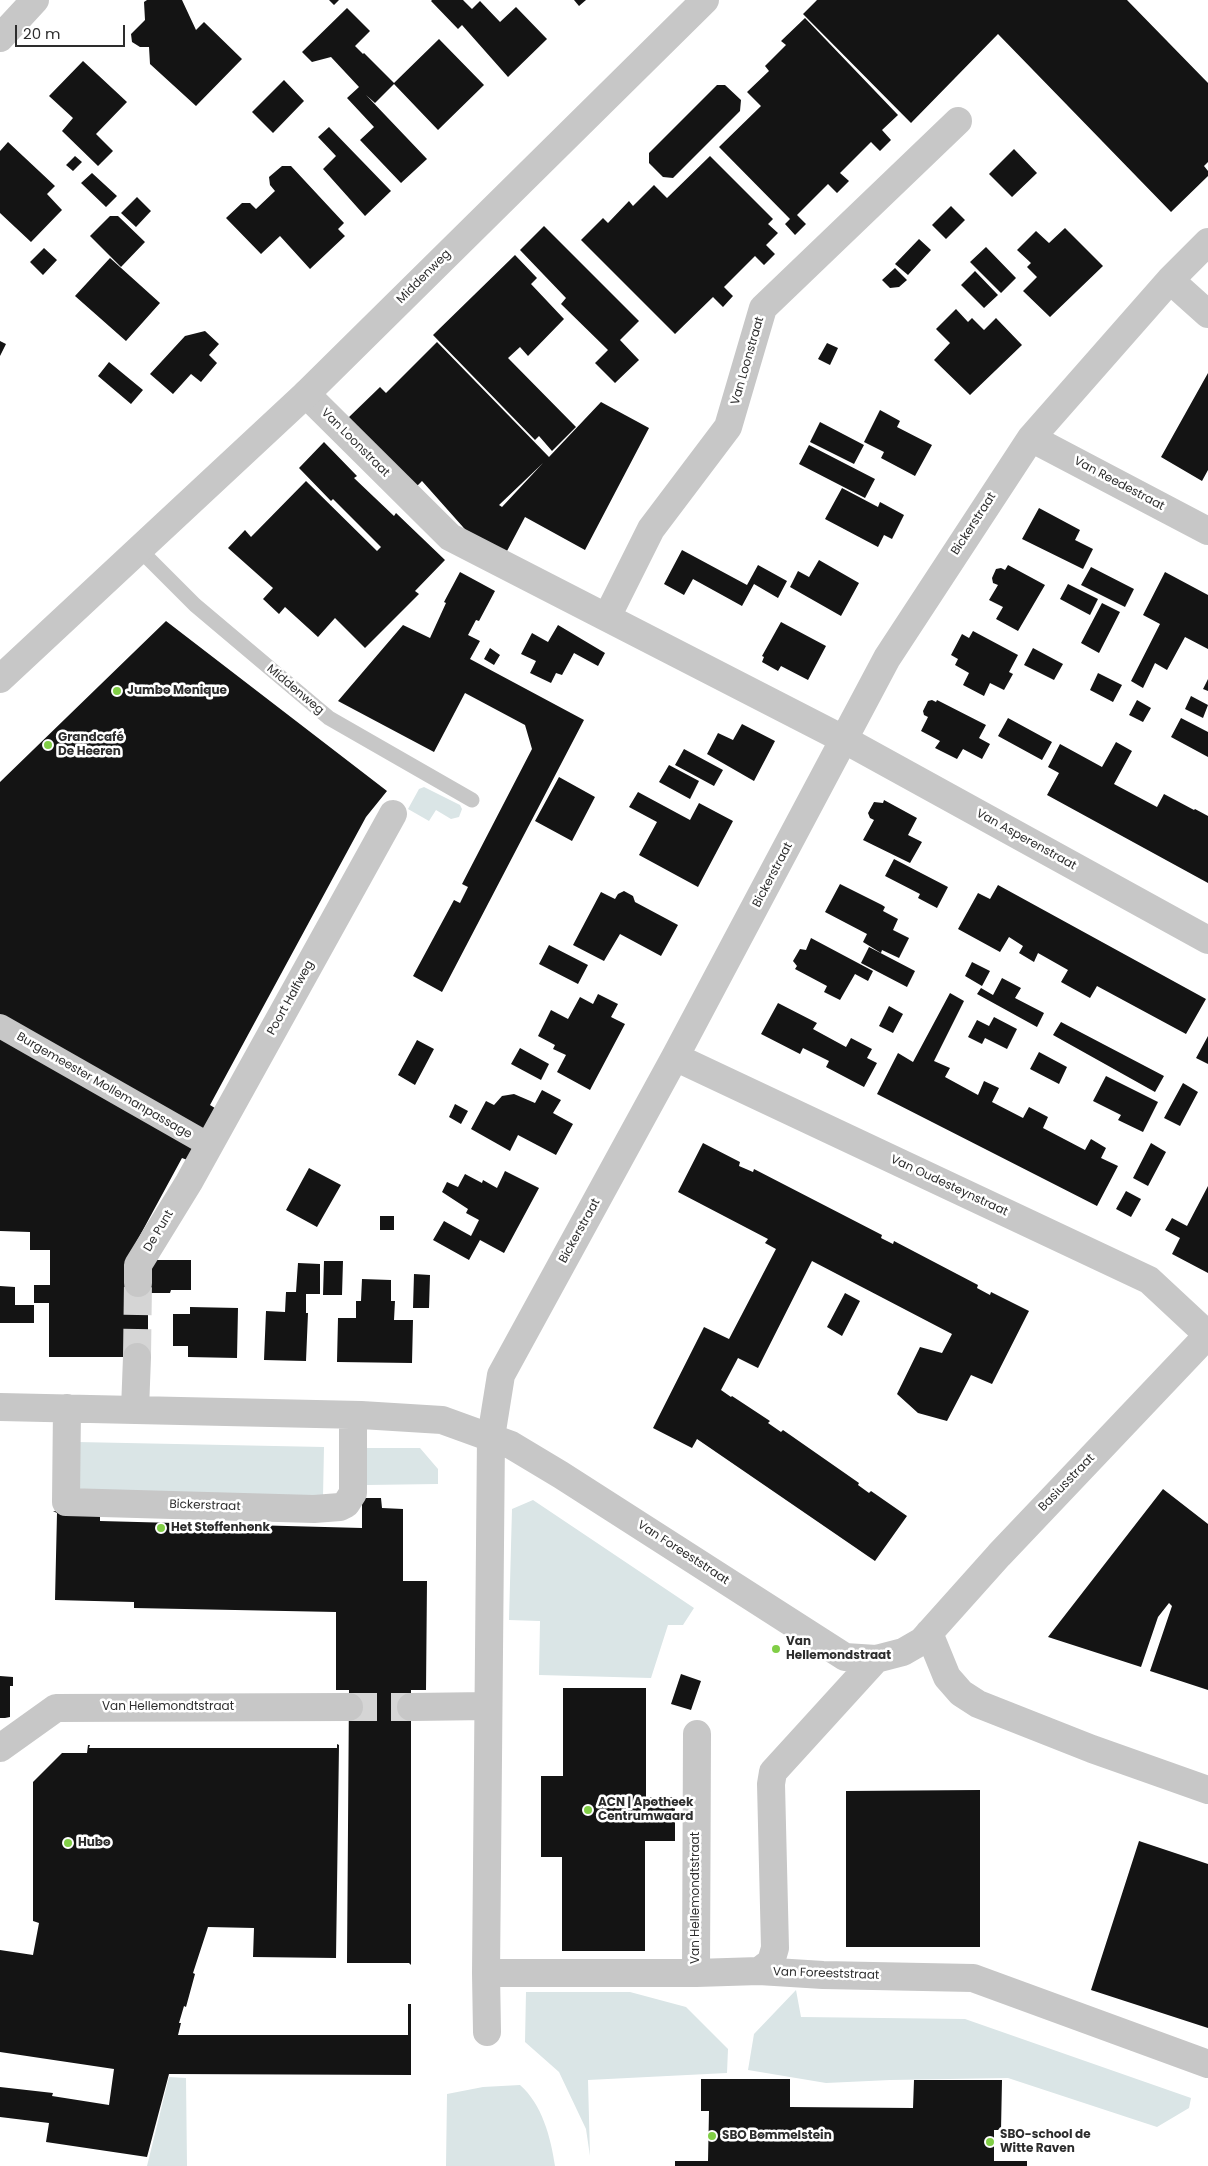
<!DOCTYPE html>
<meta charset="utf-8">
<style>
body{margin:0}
#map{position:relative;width:1208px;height:2166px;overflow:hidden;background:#fff;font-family:Poppins,sans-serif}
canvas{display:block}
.scale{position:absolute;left:15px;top:25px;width:110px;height:22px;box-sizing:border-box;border:2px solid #2d2d2d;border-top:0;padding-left:6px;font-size:15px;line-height:18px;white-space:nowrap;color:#2d2d2d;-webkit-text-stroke:4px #fff;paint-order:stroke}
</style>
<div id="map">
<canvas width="1208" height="2166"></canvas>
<div class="scale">20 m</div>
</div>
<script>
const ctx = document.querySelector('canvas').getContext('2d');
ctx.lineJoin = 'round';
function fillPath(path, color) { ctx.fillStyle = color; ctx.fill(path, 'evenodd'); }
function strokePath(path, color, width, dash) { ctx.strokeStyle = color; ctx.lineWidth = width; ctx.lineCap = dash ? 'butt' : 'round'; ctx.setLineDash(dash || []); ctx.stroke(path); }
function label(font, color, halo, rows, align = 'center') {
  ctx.font = font + ' Poppins,sans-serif'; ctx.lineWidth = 5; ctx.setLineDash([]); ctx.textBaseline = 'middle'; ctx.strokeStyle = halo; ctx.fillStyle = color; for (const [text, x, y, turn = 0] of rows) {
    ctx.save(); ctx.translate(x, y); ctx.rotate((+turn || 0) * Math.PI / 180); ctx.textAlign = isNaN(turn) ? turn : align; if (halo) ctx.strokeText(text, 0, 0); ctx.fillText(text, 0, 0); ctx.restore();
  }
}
const green = new Path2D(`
 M 424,787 L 460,805 L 462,809 L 459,817 L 451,819 L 436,810 L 429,821 L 408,809 L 419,789 Z
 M 77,1442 L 324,1447 L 323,1497 L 76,1492 Z
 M 367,1448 L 420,1448 L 438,1469 L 438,1484 L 367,1485 Z
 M 533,1500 L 694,1608 L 683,1625 L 668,1625 L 651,1678 L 539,1675 L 540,1621 L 509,1620 L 512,1509 Z
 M 796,1990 L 801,2017 L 965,2019 L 1191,2098 L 1189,2108 L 1157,2127 L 1008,2078 L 890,2080 L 826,2083 L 748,2070 L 754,2034 Z
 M 526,1992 L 630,1992 L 686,2007 L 728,2049 L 727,2073 L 588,2080 L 590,2156 L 586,2129 L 559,2072 L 525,2042 Z
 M 169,2077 L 186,2078 L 187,2166 L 147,2166 Z
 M 520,2085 C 542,2104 551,2138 555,2166 L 446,2166 L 447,2094 L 483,2087 Z`);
const building = new Path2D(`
 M 147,0 L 182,0 L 196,30 L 204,22 L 242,59 L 196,106 L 150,64 L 149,47 L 140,47 L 132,42 L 131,34 L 145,20 L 144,2 Z
 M 329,0 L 339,0 L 334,5 Z
 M 432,0 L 463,0 L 472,9 L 480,1 L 500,22 L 516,7 L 547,39 L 508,77 L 462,25 L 458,29 L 431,1 Z
 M 574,0 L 586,0 L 579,6 Z
 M 817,0 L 1127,0 L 1208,83 L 1208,162 L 1204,166 L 1208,171 L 1208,176 L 1171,212 L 998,34 L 911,123 L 803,14 Z
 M 347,8 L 370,31 L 355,46 L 363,54 L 364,53 L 394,83 L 439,39 L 484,85 L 438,130 L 394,84 L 375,103 L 366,95 L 427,159 L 401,183 L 360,140 L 374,127 L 347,98 L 359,87 L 331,57 L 312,62 L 302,52 Z
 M 805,18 L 898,115 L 882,130 L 891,140 L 880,151 L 871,142 L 840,173 L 849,181 L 837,193 L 828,184 L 797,215 L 806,224 L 795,235 L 785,224 L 790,219 L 719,147 L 761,106 L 747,92 L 769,71 L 765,66 L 786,45 L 781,41 Z
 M 83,61 L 127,102 L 96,134 L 113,151 L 98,166 L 62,131 L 73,118 L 49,96 Z
 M 284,80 L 304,101 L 273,133 L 252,112 Z
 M 717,85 L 725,85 L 741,100 L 740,111 L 673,178 L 663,177 L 649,163 L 649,153 Z
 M 329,127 L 391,191 L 365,216 L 323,169 L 336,156 L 318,137 Z
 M 8,142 L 55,186 L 47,194 L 62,210 L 31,242 L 0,213 L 0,151 Z
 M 1014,149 L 1037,173 L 1012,197 L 989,174 Z
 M 75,156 L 82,162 L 73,171 L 66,165 Z
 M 710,156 L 773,219 L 768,224 L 778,233 L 766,245 L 775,254 L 764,265 L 755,256 L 724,287 L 733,296 L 723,307 L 713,297 L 675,334 L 581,240 L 603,218 L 608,223 L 629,201 L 633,206 L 654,185 L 667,198 Z
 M 282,166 L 291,166 L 344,223 L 338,229 L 345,236 L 310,269 L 280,236 L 261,254 L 226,218 L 242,203 L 250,203 L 256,209 L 275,191 L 270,185 L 269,177 Z
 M 92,173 L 117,196 L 106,207 L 81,183 Z
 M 137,197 L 151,211 L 136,227 L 121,213 Z
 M 951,206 L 965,220 L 946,239 L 932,225 Z
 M 110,216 L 118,216 L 145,242 L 121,267 L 90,236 Z
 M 544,226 L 639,321 L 620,340 L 639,360 L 615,383 L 595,363 L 608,350 L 561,304 L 566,298 L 520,250 Z
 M 1065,228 L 1103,266 L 1050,317 L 1023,291 L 1037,277 L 1027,267 L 1031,263 L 1017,250 L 1036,231 L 1049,243 Z
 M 919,239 L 931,250 L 908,275 L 895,264 Z
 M 986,247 L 1016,278 L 1001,293 L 970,262 Z
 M 44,248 L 57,260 L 43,275 L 30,262 Z
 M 515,255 L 537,278 L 531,284 L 564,319 L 528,356 L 520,347 L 508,358 L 576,427 L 552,451 L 539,436 L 535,440 L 433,335 Z
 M 110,258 L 160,303 L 126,341 L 75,296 Z
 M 895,268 L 907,280 L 899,287 L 890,288 L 882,280 Z
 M 975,271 L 998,295 L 984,308 L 961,285 Z
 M 956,309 L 968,322 L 972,318 L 984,330 L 996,318 L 1022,345 L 970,395 L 934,360 L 950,343 L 936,329 Z
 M 205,331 L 219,344 L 209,355 L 217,363 L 201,382 L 191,374 L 173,394 L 150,374 L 185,336 Z
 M 0,341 L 6,344 L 0,356 Z
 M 437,342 L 549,457 L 601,402 L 649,428 L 585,550 L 525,517 L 507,551 L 471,536 L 422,481 L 413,490 L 347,419 L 380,387 L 386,393 ZM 543,463 L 502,507 L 499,505 Z
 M 827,343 L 838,348 L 830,365 L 818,359 Z
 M 109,362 L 143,390 L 131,404 L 98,376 Z
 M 1208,373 L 1208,470 L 1202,481 L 1161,457 Z
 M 880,410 L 900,421 L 897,427 L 932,445 L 915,476 L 881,458 L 884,452 L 864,442 Z
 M 820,422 L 864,445 L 854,464 L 810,442 Z
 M 324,442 L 357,476 L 354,478 L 394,516 L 396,513 L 445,560 L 415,591 L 419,594 L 365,648 L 335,618 L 318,637 L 285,607 L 279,614 L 263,599 L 273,588 L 228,548 L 245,530 L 251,537 L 306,481 L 377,551 L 381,547 L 333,499 L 331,501 L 299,468 Z
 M 809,445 L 875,479 L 865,498 L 799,464 Z
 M 842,488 L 878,507 L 880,502 L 904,515 L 892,539 L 884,535 L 878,547 L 825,519 Z
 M 1039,508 L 1080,530 L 1075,540 L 1093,549 L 1083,569 L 1022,539 Z
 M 682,550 L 747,585 L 758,565 L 787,581 L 778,598 L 754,584 L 742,606 L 693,579 L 684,595 L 664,584 Z
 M 819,560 L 859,583 L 841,616 L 790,587 L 798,571 L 809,577 Z
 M 1008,565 L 1045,585 L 1018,631 L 996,619 L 1003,607 L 989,600 L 998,585 L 993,583 L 992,578 L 996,569 L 1001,568 L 1005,570 Z
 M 1091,567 L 1134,589 L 1125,607 L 1081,585 Z
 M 460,572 L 495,591 L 479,621 L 476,620 L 468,635 L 480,641 L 470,659 L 584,720 L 442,992 L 413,976 L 454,900 L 460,903 L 468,887 L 462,884 L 532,749 L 525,725 L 465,693 L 434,752 L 338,701 L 403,625 L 430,638 L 446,603 L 444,602 Z
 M 1165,572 L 1208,595 L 1208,649 L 1185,637 L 1167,670 L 1155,663 L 1143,688 L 1131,681 L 1160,624 L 1143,615 Z
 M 1068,584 L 1098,599 L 1090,615 L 1060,599 Z
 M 1102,603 L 1120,612 L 1099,653 L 1081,643 Z
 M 166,621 L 387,791 L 366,817 L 210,1105 L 218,1110 L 190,1161 L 182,1158 L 125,1263 L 148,1260 L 191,1260 L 191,1290 L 171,1290 L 170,1293 L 148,1293 L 148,1357 L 49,1357 L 49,1303 L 34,1303 L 34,1285 L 50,1285 L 50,1250 L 30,1250 L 30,1232 L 0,1231 L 0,782 Z
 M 781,622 L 826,646 L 808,680 L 781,666 L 778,671 L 762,662 L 764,657 L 762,656 Z
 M 558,625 L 605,653 L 598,666 L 574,653 L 562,675 L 556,673 L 551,683 L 530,673 L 536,661 L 521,654 L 532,633 L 548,642 Z
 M 973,631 L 1018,655 L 1009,672 L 1013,674 L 1004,690 L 990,683 L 984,696 L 963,685 L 969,673 L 955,665 L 958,659 L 951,655 L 962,634 L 969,638 Z
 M 490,648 L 500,655 L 494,665 L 484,659 Z
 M 1033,648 L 1063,664 L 1054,680 L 1024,665 Z
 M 1098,673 L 1122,685 L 1113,702 L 1090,690 Z
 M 1208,679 L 1208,691 L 1203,689 Z
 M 1191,696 L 1208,705 L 1203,718 L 1185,709 Z
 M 932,700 L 936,702 L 937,700 L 986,725 L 979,738 L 990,744 L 982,759 L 963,749 L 957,759 L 935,748 L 940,741 L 921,731 L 928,717 L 924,715 L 923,711 L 928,701 Z
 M 1137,700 L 1151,708 L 1143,722 L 1129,715 Z
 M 1008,718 L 1052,742 L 1042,760 L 998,736 Z
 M 1181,718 L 1208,732 L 1208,757 L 1171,737 Z
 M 742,724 L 775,741 L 754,781 L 707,754 L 718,733 L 733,740 Z
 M 1116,742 L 1132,751 L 1114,784 L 1157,807 L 1164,794 L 1194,810 L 1195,809 L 1208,816 L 1208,883 L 1047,795 L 1059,773 L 1048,767 L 1060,744 L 1102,767 Z
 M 684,749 L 723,770 L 714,786 L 675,765 Z
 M 669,765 L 699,781 L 690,799 L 659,782 Z
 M 559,777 L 595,797 L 572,841 L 535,821 Z
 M 638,792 L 690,820 L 699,803 L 733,821 L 698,887 L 639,855 L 657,822 L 629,807 Z
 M 884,800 L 917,818 L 908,835 L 922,842 L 910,863 L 863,840 L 874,820 L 870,818 L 868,813 L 874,802 L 883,803 Z
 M 894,859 L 948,887 L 937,908 L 918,898 L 920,894 L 885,876 Z
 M 840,884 L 882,905 L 885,907 L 883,911 L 898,919 L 893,930 L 909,938 L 899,958 L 882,950 L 881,953 L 863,942 L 867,934 L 825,912 Z
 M 998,885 L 1206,999 L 1186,1034 L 1097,986 L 1090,998 L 1061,982 L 1068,970 L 1038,953 L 1034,962 L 1019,953 L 1023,946 L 1009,937 L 1000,952 L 958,929 L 978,893 L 990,899 Z
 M 624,891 L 633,896 L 635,902 L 678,925 L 661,956 L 620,934 L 604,961 L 573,945 L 601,892 L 615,899 L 618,894 Z
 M 811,938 L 873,971 L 868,981 L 855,974 L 840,1000 L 824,992 L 827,986 L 795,969 L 797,966 L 793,961 L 800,949 L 806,950 Z
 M 549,945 L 588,965 L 578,984 L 539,964 Z
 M 869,947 L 915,971 L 907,987 L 861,963 Z
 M 972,962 L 990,971 L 982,986 L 965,976 Z
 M 1002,978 L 1021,988 L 1015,998 L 1044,1013 L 1037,1027 L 977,994 L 981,988 L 993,995 Z
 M 950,993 L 964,1001 L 934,1061 L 950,1068 L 945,1077 L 978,1095 L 984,1081 L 999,1088 L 992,1102 L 1023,1118 L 1029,1107 L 1048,1117 L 1043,1128 L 1085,1150 L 1091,1139 L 1106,1148 L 1101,1158 L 1118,1166 L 1097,1206 L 877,1094 L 898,1053 L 913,1062 Z
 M 598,994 L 618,1004 L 611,1017 L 625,1024 L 590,1090 L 557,1072 L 566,1055 L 553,1049 L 555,1045 L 538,1036 L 551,1010 L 568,1019 L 580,997 L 593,1004 Z
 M 778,1003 L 817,1023 L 813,1029 L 846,1047 L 851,1038 L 872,1049 L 867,1058 L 877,1063 L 864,1087 L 826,1067 L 829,1061 L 803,1048 L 800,1054 L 761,1034 Z
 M 889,1006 L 903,1014 L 893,1033 L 879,1026 Z
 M 994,1017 L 1017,1029 L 1007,1049 L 985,1038 L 982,1044 L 968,1037 L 977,1020 L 989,1026 Z
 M 1061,1022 L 1164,1076 L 1155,1092 L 1053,1035 Z
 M 1208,1036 L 1208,1064 L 1196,1058 Z
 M 417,1040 L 434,1049 L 415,1085 L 398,1075 Z
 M 520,1048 L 549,1064 L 541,1080 L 511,1064 Z
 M 1039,1052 L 1067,1067 L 1059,1084 L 1030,1069 Z
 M 1106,1076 L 1158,1102 L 1143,1132 L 1118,1120 L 1121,1115 L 1093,1101 Z
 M 1183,1083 L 1198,1092 L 1180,1126 L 1164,1118 Z
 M 542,1090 L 561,1100 L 553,1113 L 573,1124 L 556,1155 L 518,1135 L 510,1151 L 471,1129 L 486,1101 L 494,1105 L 502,1096 L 514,1094 L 535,1103 Z
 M 455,1104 L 468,1111 L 461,1124 L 449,1117 Z
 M 703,1143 L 740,1162 L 739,1166 L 753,1172 L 754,1169 L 882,1235 L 881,1238 L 893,1244 L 894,1241 L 978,1285 L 977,1288 L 990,1295 L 991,1292 L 1029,1311 L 992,1384 L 971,1375 L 947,1421 L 918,1413 L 897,1394 L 920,1347 L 942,1353 L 952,1334 L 812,1261 L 758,1368 L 738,1358 L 721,1390 L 731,1397 L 732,1396 L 770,1421 L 768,1423 L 781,1432 L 783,1430 L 859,1483 L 858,1485 L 869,1493 L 871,1491 L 907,1516 L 875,1561 L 697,1439 L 692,1448 L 653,1428 L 704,1327 L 729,1339 L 776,1249 L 765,1243 L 768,1239 L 678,1192 Z
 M 1151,1143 L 1166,1152 L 1148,1186 L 1133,1178 Z
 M 309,1168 L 341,1185 L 317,1227 L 286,1210 Z
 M 505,1171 L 539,1188 L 504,1253 L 480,1240 L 469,1260 L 433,1240 L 444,1221 L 471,1236 L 479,1220 L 466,1213 L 468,1209 L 442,1192 L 447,1182 L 458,1187 L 465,1174 L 482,1183 L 483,1180 L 497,1188 Z
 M 1208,1186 L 1208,1273 L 1172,1254 L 1180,1238 L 1165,1230 L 1172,1218 L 1187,1226 Z
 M 1126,1191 L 1141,1199 L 1131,1217 L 1116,1209 Z
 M 380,1216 L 394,1216 L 394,1230 L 380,1230 Z
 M 324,1261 L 343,1261 L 342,1295 L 323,1295 Z
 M 298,1263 L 320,1264 L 320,1294 L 306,1294 L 306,1313 L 308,1313 L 306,1361 L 264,1360 L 266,1311 L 285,1312 L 286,1292 L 296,1292 Z
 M 414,1274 L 430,1275 L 429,1308 L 413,1308 Z
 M 362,1279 L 391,1280 L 391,1301 L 395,1301 L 394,1320 L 413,1320 L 412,1363 L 337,1362 L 338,1318 L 356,1318 L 356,1301 L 361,1301 Z
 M 0,1286 L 15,1287 L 15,1305 L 34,1305 L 34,1323 L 0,1323 Z
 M 845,1293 L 860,1301 L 842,1336 L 827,1327 Z
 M 190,1307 L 238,1308 L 237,1358 L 188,1357 L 188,1346 L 173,1346 L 173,1314 L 190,1314 Z
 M 1163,1489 L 1208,1524 L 1208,1690 L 1150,1671 L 1172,1606 L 1169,1603 L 1158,1617 L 1141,1667 L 1048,1637 Z
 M 362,1498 L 381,1498 L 382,1508 L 403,1509 L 403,1581 L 427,1581 L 426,1690 L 411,1690 L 411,1965 L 409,1963 L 347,1963 L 349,1690 L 336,1690 L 336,1612 L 134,1608 L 134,1602 L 55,1600 L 57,1513 L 53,1511 L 100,1513 L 100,1521 L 362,1528 Z
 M 681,1674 L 701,1681 L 691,1710 L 671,1704 Z
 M 0,1676 L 13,1677 L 13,1686 L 10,1686 L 10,1717 L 5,1718 L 0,1718 Z
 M 563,1688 L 646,1688 L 646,1797 L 675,1797 L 675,1841 L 645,1841 L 645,1951 L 562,1951 L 562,1857 L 541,1857 L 541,1776 L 563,1776 Z
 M 337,1744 L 339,1745 L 336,1958 L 253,1957 L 254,1928 L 208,1927 L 193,1973 L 195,1974 L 186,2007 L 184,2006 L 179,2023 L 181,2023 L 178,2035 L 408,2035 L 408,2004 L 411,2004 L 411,2075 L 169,2074 L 147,2157 L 46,2142 L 49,2123 L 0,2117 L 0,2087 L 53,2093 L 52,2096 L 109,2105 L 114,2069 L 0,2052 L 0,1950 L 33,1955 L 39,1923 L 33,1921 L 33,1782 L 62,1753 L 87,1753 L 88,1745 L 90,1745 L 89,1748 L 337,1748 Z
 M 980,1790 L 980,1947 L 846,1947 L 846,1791 Z
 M 1139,1841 L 1208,1864 L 1208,2028 L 1091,1990 Z
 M 701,2079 L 790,2079 L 790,2107 L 913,2108 L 914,2080 L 1002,2080 L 1001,2130 L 994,2130 L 994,2161 L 1027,2161 L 1027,2166 L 675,2166 L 675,2161 L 708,2161 L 709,2111 L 701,2111 Z`);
const minorTunnel = new Path2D(`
 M 137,1357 L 138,1283
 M 349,1707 L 411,1707`);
const service = new Path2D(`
 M 140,550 L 195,605 L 329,718 L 472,800`);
const pedestrian = new Path2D(`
 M 0,1026 L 209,1145`);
const minor = new Path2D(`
 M 0,38 L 35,0
 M 1170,280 L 1208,314
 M 306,394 L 450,537 L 845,740 L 1208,940
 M 1031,438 L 1208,531
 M 607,617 L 651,529 L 728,427 L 763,308 L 958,121
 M 675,1057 L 1149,1280 L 1208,1335
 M 138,1283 L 138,1265 L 189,1182 L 393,814
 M 0,1407 L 361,1415 L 442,1420 L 511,1445 L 561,1475 L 845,1657 L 876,1659 L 903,1652 L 922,1641 L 999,1555 L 1208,1335
 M 67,1408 L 66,1502 L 314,1509 L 340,1507 L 346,1504 L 353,1493 L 353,1415
 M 135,1410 L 137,1357
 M 929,1633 L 947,1677 L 961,1693 L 978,1704 L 1092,1749 L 1208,1790
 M 411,1707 L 488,1706
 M 0,1748 L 56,1708 L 349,1707
 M 759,1971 L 771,1962 L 775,1948 L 771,1784 L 773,1772 L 876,1659
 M 486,1973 L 696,1973 L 759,1971 L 823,1975 L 973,1978 L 1208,2064
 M 696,1973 L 697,1734
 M 487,2032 L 486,1973 L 491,1437 L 501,1375 L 675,1057 L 887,658 L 1031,438 L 1170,280 L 1208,242`);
const tertiary = new Path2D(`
 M 0,679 L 306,394 L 705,0`);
const markers = [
 [117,691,5,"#81ce46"],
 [48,745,5,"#81ce46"],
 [161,1528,5,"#81ce46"],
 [776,1649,5,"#81ce46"],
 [588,1810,5,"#81ce46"],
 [68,1843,5,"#81ce46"],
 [712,2136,5,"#81ce46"],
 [990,2142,5,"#81ce46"]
];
const streetNames = [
 ["Middenweg",424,277,-45],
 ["Van Loonstraat",748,361,-74],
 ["Van Loonstraat",355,443,45],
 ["Van Reedestraat",1119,484,28],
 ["Bickerstraat",974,524,-57],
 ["Middenweg",295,690,40],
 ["Van Asperenstraat",1026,840,29],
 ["Bickerstraat",773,875,-62],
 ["Poort Halfweg",291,998,-61],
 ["Burgemeester Mollemanpassage",104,1086,30],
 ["Van Oudesteynstraat",949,1186,25],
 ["De Punt",159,1231,-59],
 ["Bickerstraat",580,1231,-61],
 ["Basiusstraat",1067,1483,-46],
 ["Bickerstraat",205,1506,2],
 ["Van Foreeststraat",683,1553,33],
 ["Van Hellemondtstraat",168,1707],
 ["Van Hellemondtstraat",696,1898,-90],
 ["Van Foreeststraat",826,1974,2]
];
const poiNames = [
 ["Jumbo Monique",127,691],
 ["Grandcafé",58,738],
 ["De Heeren",58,752],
 ["Het Stoffenhonk",171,1528],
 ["Van",786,1642],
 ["Hellemondstraat",786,1656],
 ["ACN | Apotheek",598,1803],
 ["Centrumwaard",598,1817],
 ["Hubo",78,1843],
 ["SBO-school de",1000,2135],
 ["Witte Raven",1000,2149],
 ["SBO Bommelstein",722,2136]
];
fillPath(green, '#dae5e6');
fillPath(building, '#141414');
strokePath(minorTunnel, '#d5d5d5', 28, [28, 14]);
strokePath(service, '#c7c7c7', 15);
strokePath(pedestrian, '#c7c7c7', 24);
strokePath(minor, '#c7c7c7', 28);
strokePath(tertiary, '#c7c7c7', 28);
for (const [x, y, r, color] of markers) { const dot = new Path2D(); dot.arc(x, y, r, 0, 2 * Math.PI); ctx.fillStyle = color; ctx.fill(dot); strokePath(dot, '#fff', 2); }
label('12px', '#2d2d2d', '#fff', streetNames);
label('bold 12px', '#2d2d2d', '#fff', poiNames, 'left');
</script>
